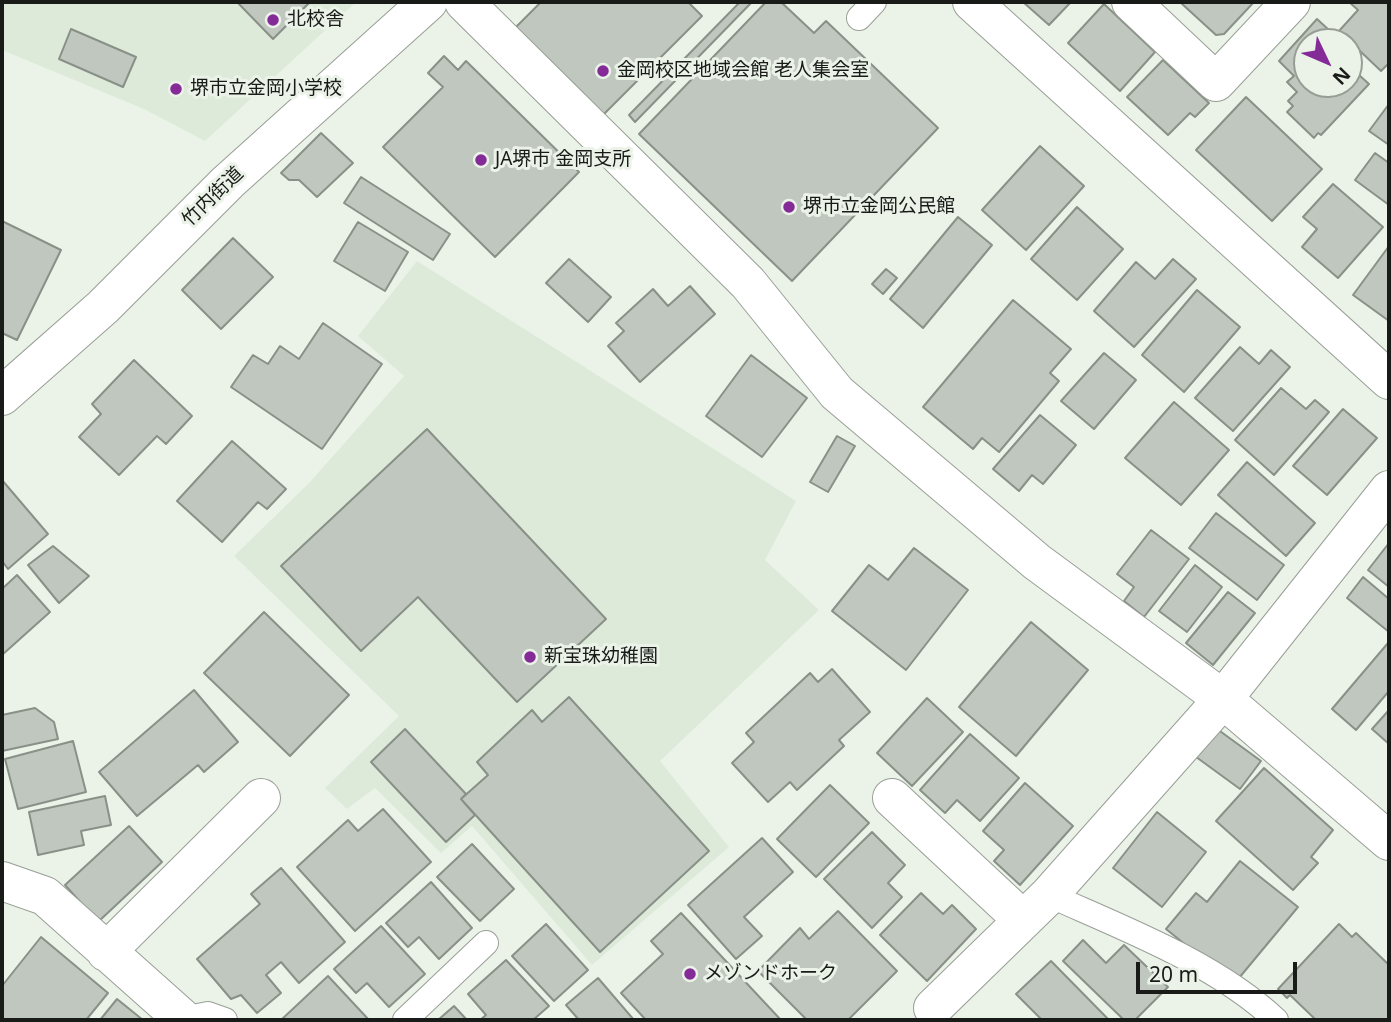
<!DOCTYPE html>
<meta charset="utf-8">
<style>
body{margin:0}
#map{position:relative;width:1391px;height:1022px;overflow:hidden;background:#ebf3e9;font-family:"Noto Sans",sans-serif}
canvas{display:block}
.frame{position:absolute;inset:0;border:4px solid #181b17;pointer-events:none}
.north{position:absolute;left:1293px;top:28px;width:70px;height:70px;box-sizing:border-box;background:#ebf3e9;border:2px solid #979d95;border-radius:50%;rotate:134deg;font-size:19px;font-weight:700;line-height:28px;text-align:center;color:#181b17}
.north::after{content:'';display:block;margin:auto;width:24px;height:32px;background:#842b97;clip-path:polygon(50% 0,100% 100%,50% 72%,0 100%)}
.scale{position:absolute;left:1136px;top:962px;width:161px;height:32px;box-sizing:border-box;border:4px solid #181b17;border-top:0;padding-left:9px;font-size:21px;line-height:24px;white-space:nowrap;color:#181b17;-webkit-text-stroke:5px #ebf3e9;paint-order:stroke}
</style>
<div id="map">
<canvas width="1391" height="1022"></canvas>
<div class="frame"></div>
<div class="north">N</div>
<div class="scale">20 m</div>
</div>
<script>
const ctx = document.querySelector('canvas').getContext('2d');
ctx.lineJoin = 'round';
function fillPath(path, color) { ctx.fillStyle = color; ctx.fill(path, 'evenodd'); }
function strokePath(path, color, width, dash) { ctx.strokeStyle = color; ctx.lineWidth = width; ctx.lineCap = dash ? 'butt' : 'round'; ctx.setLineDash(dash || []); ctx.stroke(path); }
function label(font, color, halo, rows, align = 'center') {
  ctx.font = font + ' "Noto Sans","Noto Sans JP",sans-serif'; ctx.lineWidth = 6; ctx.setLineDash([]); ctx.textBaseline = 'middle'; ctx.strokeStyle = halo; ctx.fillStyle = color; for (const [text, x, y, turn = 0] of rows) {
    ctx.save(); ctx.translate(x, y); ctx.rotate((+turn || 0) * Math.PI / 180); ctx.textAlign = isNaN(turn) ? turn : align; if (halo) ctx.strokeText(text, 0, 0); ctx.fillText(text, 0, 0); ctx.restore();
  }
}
const built = new Path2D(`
 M 2,2 L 356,2 L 205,141 L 144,109 L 2,50 Z
 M 417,261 L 796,501 L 765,560 L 819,610 L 660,761 L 729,847 L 592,965 L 472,826 L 441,853 L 375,788 L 347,809 L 325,788 L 399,716 L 234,556 L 309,483 L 404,376 L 358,336 Z`);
const building = new Path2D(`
 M 237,2 L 310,2 L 273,39 Z
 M 541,2 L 688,2 L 702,16 L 603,115 L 515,28 Z
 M 740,2 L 752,2 L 635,122 L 629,115 Z
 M 766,2 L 781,2 L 814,33 L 826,21 L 938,128 L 792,281 L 639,134 Z
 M 1023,2 L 1071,2 L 1049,25 Z
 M 1254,2 L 1224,34 L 1216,35 L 1181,3 Z
 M 1349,2 L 1389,2 L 1389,63 L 1381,71 L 1339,31 L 1358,10 Z
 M 1104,4 L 1155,52 L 1120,91 L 1068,43 Z
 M 1317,19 L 1342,42 L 1307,42 L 1307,84 L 1349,84 L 1349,66 L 1369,84 L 1321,135 L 1318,133 L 1314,138 L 1287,112 L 1293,106 L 1288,101 L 1297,92 L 1287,82 L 1294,76 L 1279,61 Z
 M 71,29 L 136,57 L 123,87 L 59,59 Z
 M 444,56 L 458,70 L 466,61 L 579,172 L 495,257 L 383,147 L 443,87 L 428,73 Z
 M 1163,60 L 1209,103 L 1195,117 L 1190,113 L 1168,135 L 1127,97 Z
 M 1246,97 L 1322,169 L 1272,221 L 1196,150 Z
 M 1389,104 L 1389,145 L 1369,131 Z
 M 321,133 L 353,163 L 317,197 L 299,180 L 289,180 L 281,173 Z
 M 1040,146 L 1084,186 L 1026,250 L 982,210 Z
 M 1375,153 L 1389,163 L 1389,205 L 1355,180 Z
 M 361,177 L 450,234 L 433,260 L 344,203 Z
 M 1333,184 L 1383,227 L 1338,278 L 1302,247 L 1317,229 L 1303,217 Z
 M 1077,207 L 1123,249 L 1077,300 L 1031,259 Z
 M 958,217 L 992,245 L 923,328 L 890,299 Z
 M 2,221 L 61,250 L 17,340 L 2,333 Z
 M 358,222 L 408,252 L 385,291 L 334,261 Z
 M 233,238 L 273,277 L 221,329 L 182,290 Z
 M 1389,246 L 1389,321 L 1353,295 Z
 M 569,259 L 611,297 L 588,322 L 546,283 Z
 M 1173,259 L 1196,279 L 1134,347 L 1094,311 L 1136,262 L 1155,279 Z
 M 886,269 L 897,278 L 883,294 L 872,284 Z
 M 690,286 L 715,314 L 640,382 L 608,346 L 624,331 L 616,323 L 653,289 L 668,306 Z
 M 1197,290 L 1240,327 L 1184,392 L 1142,355 Z
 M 1013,300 L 1071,349 L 1050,373 L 1059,381 L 999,452 L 982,438 L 973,449 L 923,407 Z
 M 323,323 L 382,364 L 322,449 L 231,387 L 253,355 L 268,364 L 280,346 L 299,359 Z
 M 1240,347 L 1259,364 L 1271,350 L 1290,367 L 1233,431 L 1195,398 Z
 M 1104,353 L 1136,380 L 1094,429 L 1061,401 Z
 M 751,355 L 807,398 L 762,457 L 706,416 Z
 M 134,360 L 192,416 L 166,444 L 157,436 L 119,475 L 79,437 L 101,414 L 92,404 Z
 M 1281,388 L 1306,409 L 1315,400 L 1329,412 L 1274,475 L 1235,440 Z
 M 1174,402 L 1229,450 L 1181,505 L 1125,458 Z
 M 1343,409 L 1377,438 L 1327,495 L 1293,466 Z
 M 1040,415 L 1076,445 L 1043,484 L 1032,475 L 1019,491 L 993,469 Z
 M 427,429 L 606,619 L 517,702 L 418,597 L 361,651 L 281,566 Z
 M 837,436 L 855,446 L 828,492 L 810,482 Z
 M 232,441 L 286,489 L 267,509 L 258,502 L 222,542 L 177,501 Z
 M 1247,462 L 1315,523 L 1286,556 L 1218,495 Z
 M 2,480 L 48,534 L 8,569 L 2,561 Z
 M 1216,513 L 1284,565 L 1257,600 L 1189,548 Z
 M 1151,530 L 1189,559 L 1144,617 L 1124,601 L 1134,587 L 1117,574 Z
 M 1389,543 L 1389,587 L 1368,570 Z
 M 53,546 L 89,576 L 59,603 L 28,565 Z
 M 914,548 L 968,590 L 906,670 L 832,611 L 869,565 L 888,580 Z
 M 1195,565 L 1222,587 L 1187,632 L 1159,611 Z
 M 17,575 L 50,612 L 2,655 L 2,589 Z
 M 1363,577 L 1389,599 L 1389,632 L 1347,598 Z
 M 1228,592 L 1255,613 L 1213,665 L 1186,643 Z
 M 264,612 L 349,695 L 290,756 L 204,673 Z
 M 1031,622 L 1088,670 L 1016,756 L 959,707 Z
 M 1388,643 L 1389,691 L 1356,730 L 1332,709 Z
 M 832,669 L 870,712 L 839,740 L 844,746 L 797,790 L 790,782 L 768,802 L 732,763 L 754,742 L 746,733 L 810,673 L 818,682 Z
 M 194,690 L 238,742 L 204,772 L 198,765 L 137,816 L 99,772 Z
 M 569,697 L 709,851 L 600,952 L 461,799 L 488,775 L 477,762 L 532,710 L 542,722 Z
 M 927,698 L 963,732 L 912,786 L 877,753 Z
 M 35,708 L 54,722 L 58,739 L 2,751 L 2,715 Z
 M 1389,710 L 1389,744 L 1372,729 Z
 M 1213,726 L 1261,761 L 1240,789 L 1192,754 Z
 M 405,729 L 466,794 L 461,799 L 475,815 L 446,842 L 371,762 Z
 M 970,734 L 1019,778 L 980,821 L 957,800 L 945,813 L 920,790 Z
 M 73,741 L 86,792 L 18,809 L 5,759 Z
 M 1264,768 L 1333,830 L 1311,857 L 1318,863 L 1293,890 L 1216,821 Z
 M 1025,783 L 1073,826 L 1020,885 L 994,861 L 1004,850 L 983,831 Z
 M 830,785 L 869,823 L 816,877 L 777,839 Z
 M 105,796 L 111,825 L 81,831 L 84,845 L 38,855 L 29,812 Z
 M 383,809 L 431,862 L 355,931 L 297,867 L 348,820 L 358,831 Z
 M 1157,812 L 1206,852 L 1162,907 L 1113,868 Z
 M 129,826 L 162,862 L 98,922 L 65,885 Z
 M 872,832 L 905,865 L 888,883 L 902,897 L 872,928 L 824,879 Z
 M 762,838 L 793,872 L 744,917 L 762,936 L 736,959 L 688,905 Z
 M 472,844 L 514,889 L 480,921 L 437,877 Z
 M 1240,861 L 1298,907 L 1234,984 L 1166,929 L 1196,893 L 1207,902 Z
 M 281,868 L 345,942 L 299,983 L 281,962 L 266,975 L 281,993 L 257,1013 L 241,995 L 231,999 L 197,959 L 260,904 L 251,894 Z
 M 431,882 L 472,928 L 439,959 L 419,937 L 408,947 L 386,923 Z
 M 921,893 L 943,914 L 952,905 L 976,929 L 927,981 L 880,935 Z
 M 838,911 L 897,971 L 848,1020 L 807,1020 L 758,971 L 800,928 L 809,939 Z
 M 681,913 L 780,1019 L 779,1020 L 646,1020 L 621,993 L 663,954 L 651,941 Z
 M 546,924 L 588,970 L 554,1001 L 512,956 Z
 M 1339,924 L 1352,937 L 1356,933 L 1389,965 L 1389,1020 L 1316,1020 L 1290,995 L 1287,998 L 1278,989 Z
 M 381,926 L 425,974 L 389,1007 L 367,983 L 356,993 L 334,969 Z
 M 41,937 L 108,993 L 86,1020 L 2,1020 L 2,986 Z
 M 1083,940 L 1106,963 L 1124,945 L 1168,987 L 1135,1020 L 1124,1020 L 1063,961 Z
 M 506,960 L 549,1006 L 533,1020 L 480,1020 L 486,1015 L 468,994 Z
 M 1051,961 L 1109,1020 L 1042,1020 L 1016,994 Z
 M 328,976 L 369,1020 L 281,1020 Z
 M 598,978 L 634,1020 L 579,1020 L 566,1005 Z
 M 117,999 L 143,1020 L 100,1020 Z
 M 454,1006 L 467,1020 L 438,1020 Z`);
const lane = new Path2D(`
 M 859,18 L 874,2
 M 1049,895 C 1125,929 1215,963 1276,1020
 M 183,1019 L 208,1014 L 225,1020
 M 405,1020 L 486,943`);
const street = new Path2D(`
 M 464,2 L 748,283 L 837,393 L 1037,562 L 1223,699 L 1049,895 L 933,1008
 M 972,2 L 1389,380
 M 1131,2 L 1216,82 L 1291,2
 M 1389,490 L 1223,699 L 1389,841
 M 892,798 L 1023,920
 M 2,881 L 45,896 L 183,1019
 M 106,952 L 261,798`);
const secondary = new Path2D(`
 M 2,396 L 103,307 L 228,182 L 428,2`);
const markers = [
 [273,20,7,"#842b97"],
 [603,71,7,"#842b97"],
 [176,89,7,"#842b97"],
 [481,160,7,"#842b97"],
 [789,207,7,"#842b97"],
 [530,657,7,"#842b97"],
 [690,974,7,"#842b97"]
];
const poiNames = [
 ["北校舎",287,20],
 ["金岡校区地域会館 老人集会室",617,71],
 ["堺市立金岡小学校",190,89],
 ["JA堺市 金岡支所",495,160],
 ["堺市立金岡公民館",803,207],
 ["新宝珠幼稚園",544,657],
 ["メゾンドホーク",704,974]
];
const streetNames = [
 ["竹内街道",213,197,-44]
];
fillPath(built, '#ddeada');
fillPath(building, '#bfc7be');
strokePath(building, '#899087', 2);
strokePath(lane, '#989f96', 26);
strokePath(street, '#989f96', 40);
strokePath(secondary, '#989f96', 40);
strokePath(lane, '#fff', 24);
strokePath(street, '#fff', 38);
strokePath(secondary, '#fff', 38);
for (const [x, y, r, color] of markers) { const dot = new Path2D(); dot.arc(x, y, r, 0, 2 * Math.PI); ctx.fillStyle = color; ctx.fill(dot); strokePath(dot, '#ebf3e9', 2.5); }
label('19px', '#181b17', '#ebf3e9', poiNames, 'left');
label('19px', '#181b17', '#ebf3e9', streetNames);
</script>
